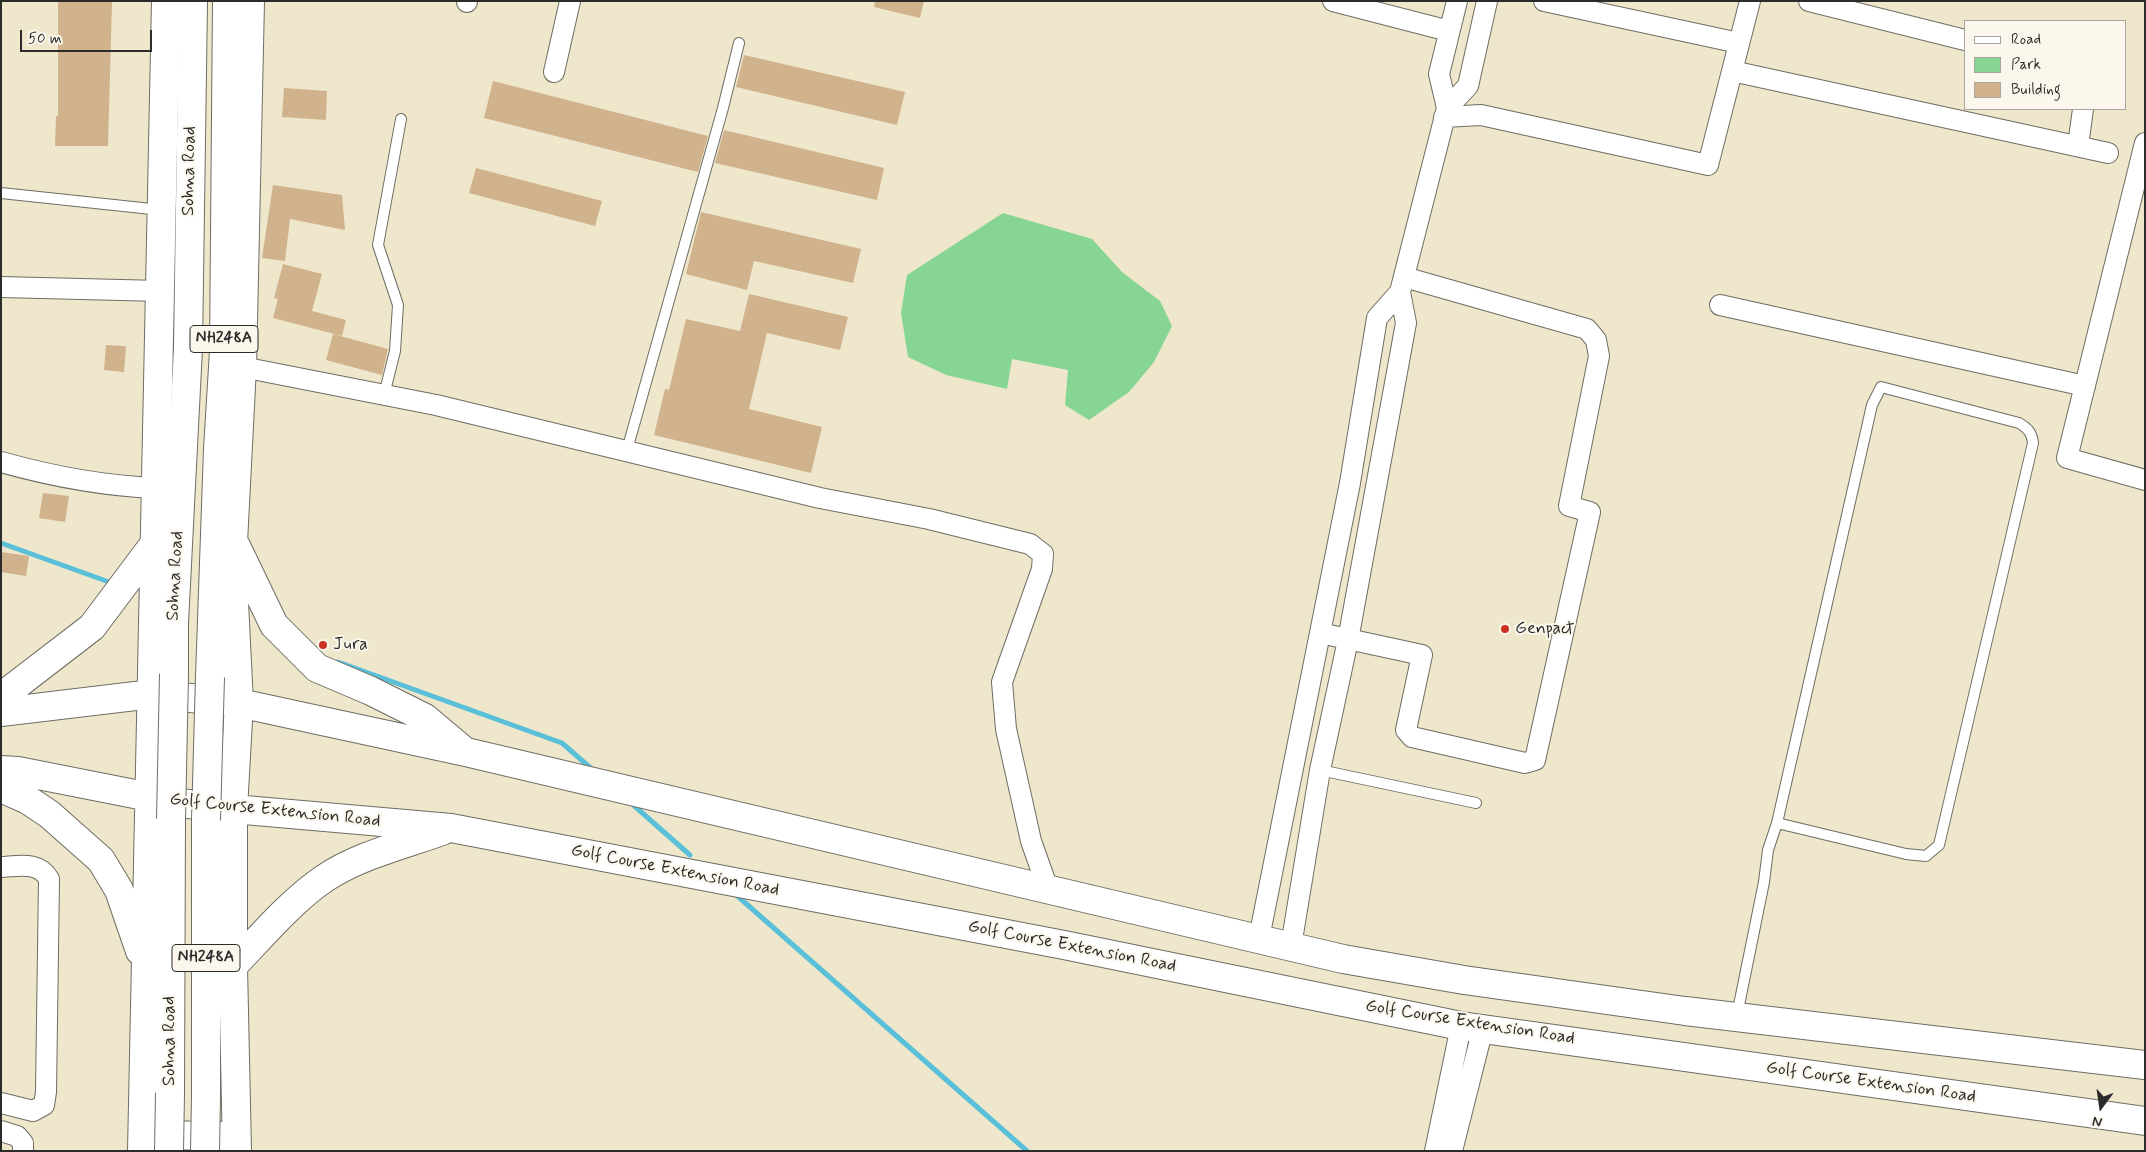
<!DOCTYPE html>
<style>
body{margin:0}
#map{position:relative;width:2146px;height:1152px;overflow:hidden;background:#eee7cb;font-family:Mynerve,sans-serif}
canvas{display:block}
.frame{position:absolute;inset:0;border:2px solid #2b2b2b;pointer-events:none}
.legend{position:absolute;left:1964px;top:20px;width:162px;height:90px;box-sizing:border-box;background:#fbf7ec;border:1px solid #a8a59f;margin:0;padding:6px 9px;list-style:none;font-size:15px;color:#2b2b2b}
.legend li{display:flex;align-items:center;gap:10px;height:25px}
.legend b{width:25px;border:1px solid #a8a59f}
.north{position:absolute;left:2076px;top:1082px;width:50px;height:50px;-webkit-text-stroke:4px #fbf7ec;paint-order:stroke;rotate:194deg;font-size:14px;font-weight:700;line-height:20px;text-align:center;color:#2b2b2b}
.north::after{content:'';display:block;margin:auto;width:18px;height:22px;background:#2b2b2b;clip-path:polygon(50% 0,100% 100%,50% 72%,0 100%)}
.scale{position:absolute;left:20px;top:30px;width:132px;height:22px;box-sizing:border-box;border:2px solid #2b2b2b;border-top:0;padding-left:6px;font-size:15px;line-height:18px;white-space:nowrap;color:#2b2b2b;-webkit-text-stroke:4px #fbf7ec;paint-order:stroke}
</style>
<div id="map">
<canvas width="2146" height="1152"></canvas>
<div class="frame"></div>
<ul class="legend">
<li><b style="height:6px;background:#fff"></b>Road</li>
<li><b style="height:14px;background:#86d594"></b>Park</li>
<li><b style="height:14px;background:#d0b28c"></b>Building</li>
</ul>
<div class="north">N</div>
<div class="scale">50 m</div>
</div>
<script>
const ctx = document.querySelector('canvas').getContext('2d');
ctx.lineJoin = 'round';
function fillPath(path, color) { ctx.fillStyle = color; ctx.fill(path, 'evenodd'); }
function strokePath(path, color, width, dash) { ctx.strokeStyle = color; ctx.lineWidth = width; ctx.lineCap = dash ? 'butt' : 'round'; ctx.setLineDash(dash || []); ctx.stroke(path); }
function label(font, color, halo, rows, align = 'center') {
  ctx.font = font + ' Mynerve,sans-serif'; ctx.lineWidth = 4; ctx.setLineDash([]); ctx.textBaseline = 'middle'; ctx.strokeStyle = halo; ctx.fillStyle = color; for (const [text, x, y, turn = 0] of rows) {
    ctx.save(); ctx.translate(x, y); ctx.rotate((+turn || 0) * Math.PI / 180); ctx.textAlign = isNaN(turn) ? turn : align; if (halo) ctx.strokeText(text, 0, 0); ctx.fillText(text, 0, 0); ctx.restore();
  }
}
const green = new Path2D(`
 M 1003,213 L 1092,239 L 1122,272 L 1160,301 L 1172,326 L 1154,362 L 1129,392 L 1089,420 L 1065,405 L 1068,370 L 1012,359 L 1007,389 L 946,375 L 908,357 L 901,313 L 907,275 Z`);
const stream = new Path2D(`
 M 1,543 L 109,582
 M 338,662 L 562,743 L 594,771
 M 631,803 L 690,855
 M 734,893 L 1027,1151`);
const building = new Path2D(`
 M 58,1 L 112,2 L 108,146 L 55,146 L 56,116 L 58,116 Z
 M 875,1 L 924,1 L 920,18 L 874,7 Z
 M 744,55 L 905,92 L 897,125 L 736,87 Z
 M 493,81 L 708,136 L 698,172 L 484,118 Z
 M 284,88 L 327,91 L 326,120 L 282,117 Z
 M 724,130 L 884,168 L 877,200 L 715,163 Z
 M 476,168 L 602,201 L 595,226 L 469,193 Z
 M 273,185 L 342,195 L 345,230 L 290,219 L 285,261 L 262,258 Z
 M 701,212 L 861,249 L 853,283 L 754,261 L 747,290 L 686,274 Z
 M 283,264 L 322,274 L 312,311 L 346,320 L 342,336 L 273,318 L 278,299 L 274,298 Z
 M 749,294 L 848,317 L 840,350 L 767,333 L 749,409 L 822,427 L 811,473 L 654,435 L 665,389 L 669,390 L 686,319 L 740,331 Z
 M 333,334 L 388,349 L 382,375 L 326,360 Z
 M 106,345 L 126,346 L 124,372 L 104,370 Z
 M 43,493 L 69,496 L 65,522 L 39,518 Z
 M 1,552 L 29,556 L 26,576 L 1,572 Z`);
const lane = new Path2D(`
 M 1,193 L 161,210
 M 384,395 L 395,351 L 398,305 L 378,245 L 401,119
 M 627,450 L 723,108 L 739,43
 M 1320,770 L 1476,803
 M 1737,1015 L 1764,882 L 1768,850 L 1777,823 L 1872,405 L 1881,387 L 2019,423 C 2027,428 2032,432 2033,443 L 1939,845 L 1926,856 L 1906,854 L 1777,823`);
const street = new Path2D(`
 M 1333,1 L 1449,31
 M 1544,1 L 1739,43
 M 1809,1 L 1965,40
 M 467,2 L 467,1
 M 1732,71 L 2108,153
 M 554,72 L 570,1
 M 1447,108 L 1468,86 L 1487,1
 M 1444,117 L 1481,115 L 1708,165 L 1750,1
 M 2145,143 L 2067,458 L 2145,480
 M 2078,146 L 2083,109
 M 1,287 L 161,291
 M 1720,305 L 2085,386
 M 242,367 L 436,405 L 820,498 L 929,519 L 1030,544 L 1043,554 L 1042,569 L 1002,682 L 1006,729 L 1031,841 L 1048,889
 M 1,462 C 51,476 104,486 156,488
 M 1320,633 L 1422,655 L 1406,730 L 1412,737 L 1525,763 L 1535,760 L 1590,512 L 1569,506 L 1599,356 L 1596,340 L 1587,329 L 1404,277
 M 1,867 C 19,866 39,861 49,879 L 46,1092 L 44,1105 L 33,1111 L 1,1103
 M 1259,938 L 1350,483 L 1377,318 L 1400,292
 M 1291,946 L 1320,770 L 1348,640 L 1406,323 L 1400,292 L 1447,108 L 1439,74 L 1457,1
 M 1,1131 L 17,1136 L 23,1143 L 23,1151
 M 1435,1151 L 1461,1026
 M 1452,1151 L 1483,1028`);
const secondary = new Path2D(`
 M 236,546 L 274,625 L 317,668 L 371,691 L 425,718 L 463,750
 M 1,697 L 92,627 L 155,543
 M 1,712 L 152,694 L 239,703 L 466,752 L 1343,959 L 1464,980 L 1685,1011 L 2145,1065
 M 1,770 L 18,771 L 180,803 L 233,809 L 451,828 L 1064,945 L 1461,1026 L 2145,1121
 M 1,788 L 28,800 L 49,814 L 101,860 L 119,890 L 140,951
 M 233,966 C 262,936 290,902 325,878 C 360,855 403,845 442,831
 M 146,1135 L 228,1136
 M 142,1151 L 166,1
 M 237,1151 L 233,966 L 233,809 L 239,703 L 232,562 L 242,367 L 250,1`);
const highway = new Path2D(`
 M 174,674 L 174,623 L 188,348 L 193,1
 M 210,677 L 218,449 L 224,351 L 227,1
 M 170,1093 L 171,819
 M 206,1096 L 206,820`);
const highwayBridge = new Path2D(`
 M 171,819 L 174,674
 M 206,820 L 210,677
 M 169,1151 L 170,1093
 M 205,1151 L 206,1096`);
const markers = [
 [1505,629,5,"#c8321e"],
 [323,645,5,"#c8321e"]
];
const shields = [
 [224,339,68],
 [206,958,68]
];
const shieldNames = [
 ["NH248A",224,339],
 ["NH248A",206,958]
];
const streetNames = [
 ["Sohna Road",190,171,-89],
 ["Sohna Road",176,576,-87],
 ["Golf Course Extension Road",275,811,6],
 ["Golf Course Extension Road",675,871,11],
 ["Golf Course Extension Road",1072,947,11],
 ["Golf Course Extension Road",1470,1023,9],
 ["Sohna Road",170,1041,-90],
 ["Golf Course Extension Road",1871,1083,8]
];
const poiNames = [
 ["Genpact",1515,629],
 ["Jura",333,645]
];
fillPath(green, '#86d594');
strokePath(stream, '#5abfd8', 5);
fillPath(building, '#d0b28c');
strokePath(lane, '#6f6d63', 12);
strokePath(street, '#6f6d63', 22);
strokePath(secondary, '#6f6d63', 30);
strokePath(highway, '#6f6d63', 30);
strokePath(lane, '#fff', 10);
strokePath(street, '#fff', 20);
strokePath(secondary, '#fff', 28);
strokePath(highway, '#fff', 28);
strokePath(highwayBridge, '#6f6d63', 30, []);
strokePath(highwayBridge, '#fff', 28);
for (const [x, y, r, color] of markers) { const dot = new Path2D(); dot.arc(x, y, r, 0, 2 * Math.PI); ctx.fillStyle = color; ctx.fill(dot); strokePath(dot, '#fbf7ec', 2); }
for (const [x, y, w] of shields) { const box = new Path2D(); box.roundRect(x - w / 2, y - 13.5, w, 27, 4); ctx.fillStyle = '#fbf7ec'; ctx.fill(box); strokePath(box, '#2b2b2b', 1); }
label('bold 16px', '#2b2b2b', null, shieldNames);
label('18px', '#2b2b2b', '#fbf7ec', streetNames);
label('18px', '#2b2b2b', '#fbf7ec', poiNames, 'left');
</script>
